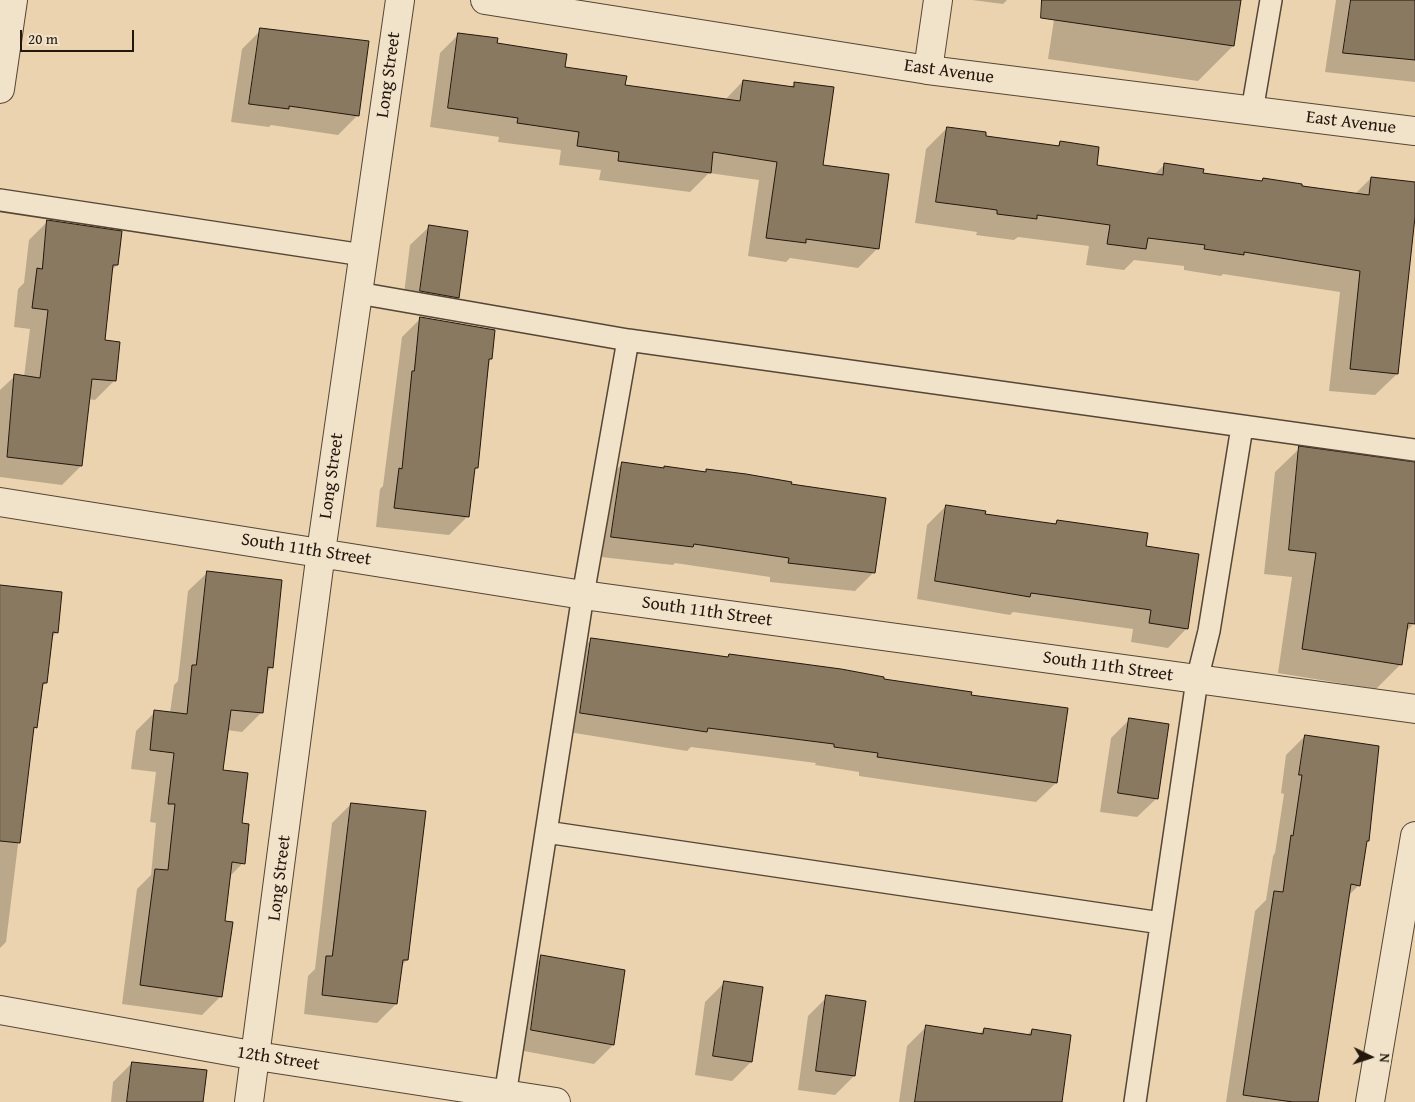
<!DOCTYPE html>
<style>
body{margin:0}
#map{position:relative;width:1415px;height:1102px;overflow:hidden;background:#ead3ae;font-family:"Gentium Book Plus",serif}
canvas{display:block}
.north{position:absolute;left:1345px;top:1032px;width:50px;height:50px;-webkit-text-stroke:4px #f1e2ca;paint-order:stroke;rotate:94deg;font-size:14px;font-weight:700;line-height:20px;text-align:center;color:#23170e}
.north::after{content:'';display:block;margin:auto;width:18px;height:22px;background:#23170e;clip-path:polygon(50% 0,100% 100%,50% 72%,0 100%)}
.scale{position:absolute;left:20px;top:30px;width:114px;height:22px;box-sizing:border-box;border:2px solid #23170e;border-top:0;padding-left:6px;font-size:15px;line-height:18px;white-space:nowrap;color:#23170e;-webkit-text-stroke:4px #f1e2ca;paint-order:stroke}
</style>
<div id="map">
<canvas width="1415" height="1102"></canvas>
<div class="north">N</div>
<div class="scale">20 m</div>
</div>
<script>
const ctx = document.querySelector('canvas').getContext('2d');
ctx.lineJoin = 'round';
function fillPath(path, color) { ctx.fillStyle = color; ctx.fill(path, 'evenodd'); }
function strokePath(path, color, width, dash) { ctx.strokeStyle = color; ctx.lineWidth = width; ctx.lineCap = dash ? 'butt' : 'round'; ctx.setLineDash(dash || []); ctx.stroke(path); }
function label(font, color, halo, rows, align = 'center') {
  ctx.font = font + ' "Gentium Book Plus",serif'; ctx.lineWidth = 4; ctx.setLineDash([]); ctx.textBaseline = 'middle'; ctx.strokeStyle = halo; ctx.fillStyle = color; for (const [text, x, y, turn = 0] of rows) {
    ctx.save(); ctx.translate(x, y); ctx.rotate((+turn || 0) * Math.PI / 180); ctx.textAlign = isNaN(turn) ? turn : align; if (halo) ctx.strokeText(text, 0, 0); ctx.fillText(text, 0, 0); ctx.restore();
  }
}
const shadow = new Path2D(`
 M 972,0 L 1007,0 L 1003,4 Z
 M 1057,0 L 1240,0 L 1233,46 L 1198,81 L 1048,59 Z
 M 1336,0 L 1415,0 L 1415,82 L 1325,72 Z
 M 261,30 L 357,116 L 338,135 L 271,125 L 269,127 L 231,122 L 242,49 Z
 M 459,34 L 624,86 L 725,100 L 743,81 L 790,88 L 795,83 L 822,166 L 888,175 L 877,249 L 858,268 L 790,258 L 786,262 L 748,256 L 759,180 L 709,173 L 690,192 L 599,180 L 601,170 L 559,165 L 561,150 L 498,142 L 499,137 L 430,127 L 440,53 Z
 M 947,128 L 984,137 L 1057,146 L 1060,143 L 1095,166 L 1154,175 L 1165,164 L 1202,174 L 1261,182 L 1263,179 L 1355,194 L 1371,178 L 1415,183 L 1415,206 L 1397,374 L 1375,395 L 1329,391 L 1340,292 L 1223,274 L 1221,276 L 1184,270 L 1184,266 L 1134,260 L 1124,270 L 1086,265 L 1089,246 L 1018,237 L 1014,240 L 976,235 L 977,232 L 915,223 L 926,149 Z
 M 48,221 L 117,265 L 111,271 L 104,341 L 114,381 L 95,400 L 89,399 L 81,466 L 62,485 L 0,477 L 0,390 L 15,376 L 24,377 L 30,329 L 14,327 L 18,289 L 24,283 L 29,240 Z
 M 430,226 L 458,297 L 439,316 L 402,310 L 410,245 Z
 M 421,318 L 494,331 L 480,428 L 477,467 L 473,471 L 468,516 L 449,535 L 376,527 L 380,489 L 383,486 L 402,337 Z
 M 1300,448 L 1415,463 L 1414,623 L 1406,632 L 1401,664 L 1376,689 L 1278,673 L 1292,577 L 1264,574 L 1275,472 Z
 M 622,464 L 704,473 L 707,471 L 874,572 L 855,591 L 770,582 L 770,577 L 675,563 L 673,565 L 592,556 L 603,483 Z
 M 946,506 L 984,515 L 1054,525 L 1057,521 L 1145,547 L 1187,628 L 1168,648 L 1131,642 L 1133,629 L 1013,612 L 1010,615 L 917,599 L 927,525 Z
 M 208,572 L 272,667 L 266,673 L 261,713 L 242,732 L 227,730 L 222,771 L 240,824 L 243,863 L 229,877 L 224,922 L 221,996 L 202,1015 L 122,1004 L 137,889 L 151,875 L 156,823 L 150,822 L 156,772 L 131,769 L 136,731 L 155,712 L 170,713 L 174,685 L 178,681 L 188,591 Z
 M 0,586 L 57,632 L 51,638 L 46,683 L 41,687 L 36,727 L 32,731 L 6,942 L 0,948 Z
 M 592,639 L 727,658 L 729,655 L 970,696 L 1056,783 L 1036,802 L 859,776 L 859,772 L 815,765 L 816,763 L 691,747 L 687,751 L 562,731 L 573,658 Z
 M 1130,719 L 1157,798 L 1137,817 L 1100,812 L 1111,738 Z
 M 1305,736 L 1373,803 L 1359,885 L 1348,896 L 1317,1102 L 1226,1102 L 1255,911 L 1266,900 L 1273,856 L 1275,853 L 1284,794 L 1281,793 L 1286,755 Z
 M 351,804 L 407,960 L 401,966 L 396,1004 L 377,1023 L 304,1014 L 308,976 L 315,969 L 332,823 Z
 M 542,957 L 613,1045 L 594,1064 L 513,1049 L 523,976 Z
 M 724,983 L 751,1062 L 732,1081 L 695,1075 L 705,1002 Z
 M 827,997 L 854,1076 L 835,1095 L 798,1090 L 808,1016 Z
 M 926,1027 L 979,1034 L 984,1029 L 1027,1035 L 1032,1030 L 1061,1102 L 899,1102 L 907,1046 Z
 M 132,1063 L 202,1102 L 111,1102 L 113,1082 Z`);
const building = new Path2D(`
 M 1042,0 L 1241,0 L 1234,46 L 1041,18 Z
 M 1351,0 L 1415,0 L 1415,60 L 1343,53 Z
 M 260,28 L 369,41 L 359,116 L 289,106 L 289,109 L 249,104 Z
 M 458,33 L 498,38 L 497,43 L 567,54 L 565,67 L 627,76 L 625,85 L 740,101 L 743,80 L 794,87 L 794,82 L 834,87 L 823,165 L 889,174 L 879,249 L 806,239 L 806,243 L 766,238 L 777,162 L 713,152 L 711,173 L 618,161 L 619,152 L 577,146 L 579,132 L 517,123 L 518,118 L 448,108 Z
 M 947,127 L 986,132 L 986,136 L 1059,146 L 1060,141 L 1099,147 L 1097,165 L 1163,175 L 1164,163 L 1204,169 L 1203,173 L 1262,181 L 1263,178 L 1302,184 L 1302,186 L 1369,195 L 1371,177 L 1415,182 L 1415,217 L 1398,374 L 1350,369 L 1360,271 L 1244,252 L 1244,255 L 1204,249 L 1205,245 L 1148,238 L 1146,249 L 1107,244 L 1110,225 L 1037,215 L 1037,219 L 997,214 L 997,210 L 936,202 Z
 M 47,220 L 122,231 L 118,265 L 113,265 L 105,340 L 120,342 L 116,381 L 92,379 L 82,466 L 7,457 L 14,374 L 40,378 L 48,310 L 32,308 L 37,268 L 42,269 Z
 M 429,225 L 468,231 L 459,298 L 420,291 Z
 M 420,317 L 495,330 L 492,359 L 489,359 L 478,468 L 475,468 L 469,517 L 394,508 L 399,468 L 402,469 L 412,371 L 414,371 Z
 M 1299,446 L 1415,462 L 1415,624 L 1408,623 L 1402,665 L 1302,649 L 1316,553 L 1289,550 Z
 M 622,462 L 664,468 L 664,466 L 706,472 L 706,469 L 746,474 L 792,482 L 791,484 L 886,498 L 875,573 L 788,563 L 789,558 L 694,544 L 693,547 L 611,537 Z
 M 946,505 L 986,511 L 985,514 L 1056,524 L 1057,520 L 1148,533 L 1146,546 L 1199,554 L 1188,629 L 1149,623 L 1151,610 L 1031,593 L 1030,597 L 935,581 Z
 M 207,571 L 282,580 L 273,668 L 268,667 L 263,713 L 231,710 L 223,770 L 248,773 L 242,823 L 249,824 L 245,864 L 232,862 L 225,921 L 233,922 L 222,997 L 140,985 L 155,869 L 168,870 L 175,804 L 168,804 L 174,753 L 150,750 L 154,710 L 187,714 L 192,665 L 196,665 Z
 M 0,585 L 62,592 L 58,633 L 53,632 L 47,683 L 43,683 L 37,728 L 34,727 L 20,843 L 0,841 Z
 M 591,638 L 728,657 L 729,654 L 841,669 L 884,677 L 884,679 L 972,692 L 971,695 L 1068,708 L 1057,783 L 877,757 L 878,753 L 834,747 L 834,744 L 708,728 L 707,732 L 580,713 Z
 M 1129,718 L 1169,724 L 1158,799 L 1118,793 Z
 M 1305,735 L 1379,746 L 1369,841 L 1367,841 L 1360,886 L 1351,884 L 1318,1102 L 1293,1102 L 1243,1095 L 1274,891 L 1283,892 L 1291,835 L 1293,836 L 1302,775 L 1299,775 Z
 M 351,803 L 426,811 L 408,960 L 403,960 L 397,1004 L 322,995 L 326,956 L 332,956 Z
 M 541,955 L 625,970 L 614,1045 L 531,1030 Z
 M 724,981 L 763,987 L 752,1062 L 713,1056 Z
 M 826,995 L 866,1001 L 855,1076 L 816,1071 Z
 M 926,1025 L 983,1034 L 984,1028 L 1031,1035 L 1032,1029 L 1071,1035 L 1062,1102 L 915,1102 Z
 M 132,1062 L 207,1070 L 203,1102 L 127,1102 Z`);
const service = new Path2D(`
 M 1252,111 L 1271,0
 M 0,200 L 363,255
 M 358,293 L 628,340 L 1415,450
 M 546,832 L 1161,923
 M 504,1102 L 583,595 L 628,340
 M 1135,1102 L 1197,680 L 1209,631 L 1242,427`);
const minor = new Path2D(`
 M 928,70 L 938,0
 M 0,89 L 13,0
 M 0,502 L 583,595 L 1415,709
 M 0,1010 L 257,1056 L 556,1102
 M 249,1102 L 321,552 L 400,0`);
const tertiary = new Path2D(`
 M 485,0 L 928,70 L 1415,131
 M 1370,1102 L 1415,836`);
const streetNames = [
 ["East Avenue",949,72,8],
 ["Long Street",389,75,-82],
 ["East Avenue",1351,123,7],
 ["Long Street",332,476,-82],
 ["South 11th Street",306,550,9],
 ["South 11th Street",707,612,8],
 ["South 11th Street",1108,667,8],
 ["Long Street",280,878,-83],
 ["12th Street",278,1059,9]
];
fillPath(shadow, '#0003');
fillPath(building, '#8a7961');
strokePath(building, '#23170e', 1);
strokePath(service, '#554636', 24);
strokePath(minor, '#554636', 30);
strokePath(tertiary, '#554636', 30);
strokePath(service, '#f1e2ca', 21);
strokePath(minor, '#f1e2ca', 28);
strokePath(tertiary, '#f1e2ca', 28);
label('18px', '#23170e', '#f1e2ca', streetNames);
</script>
